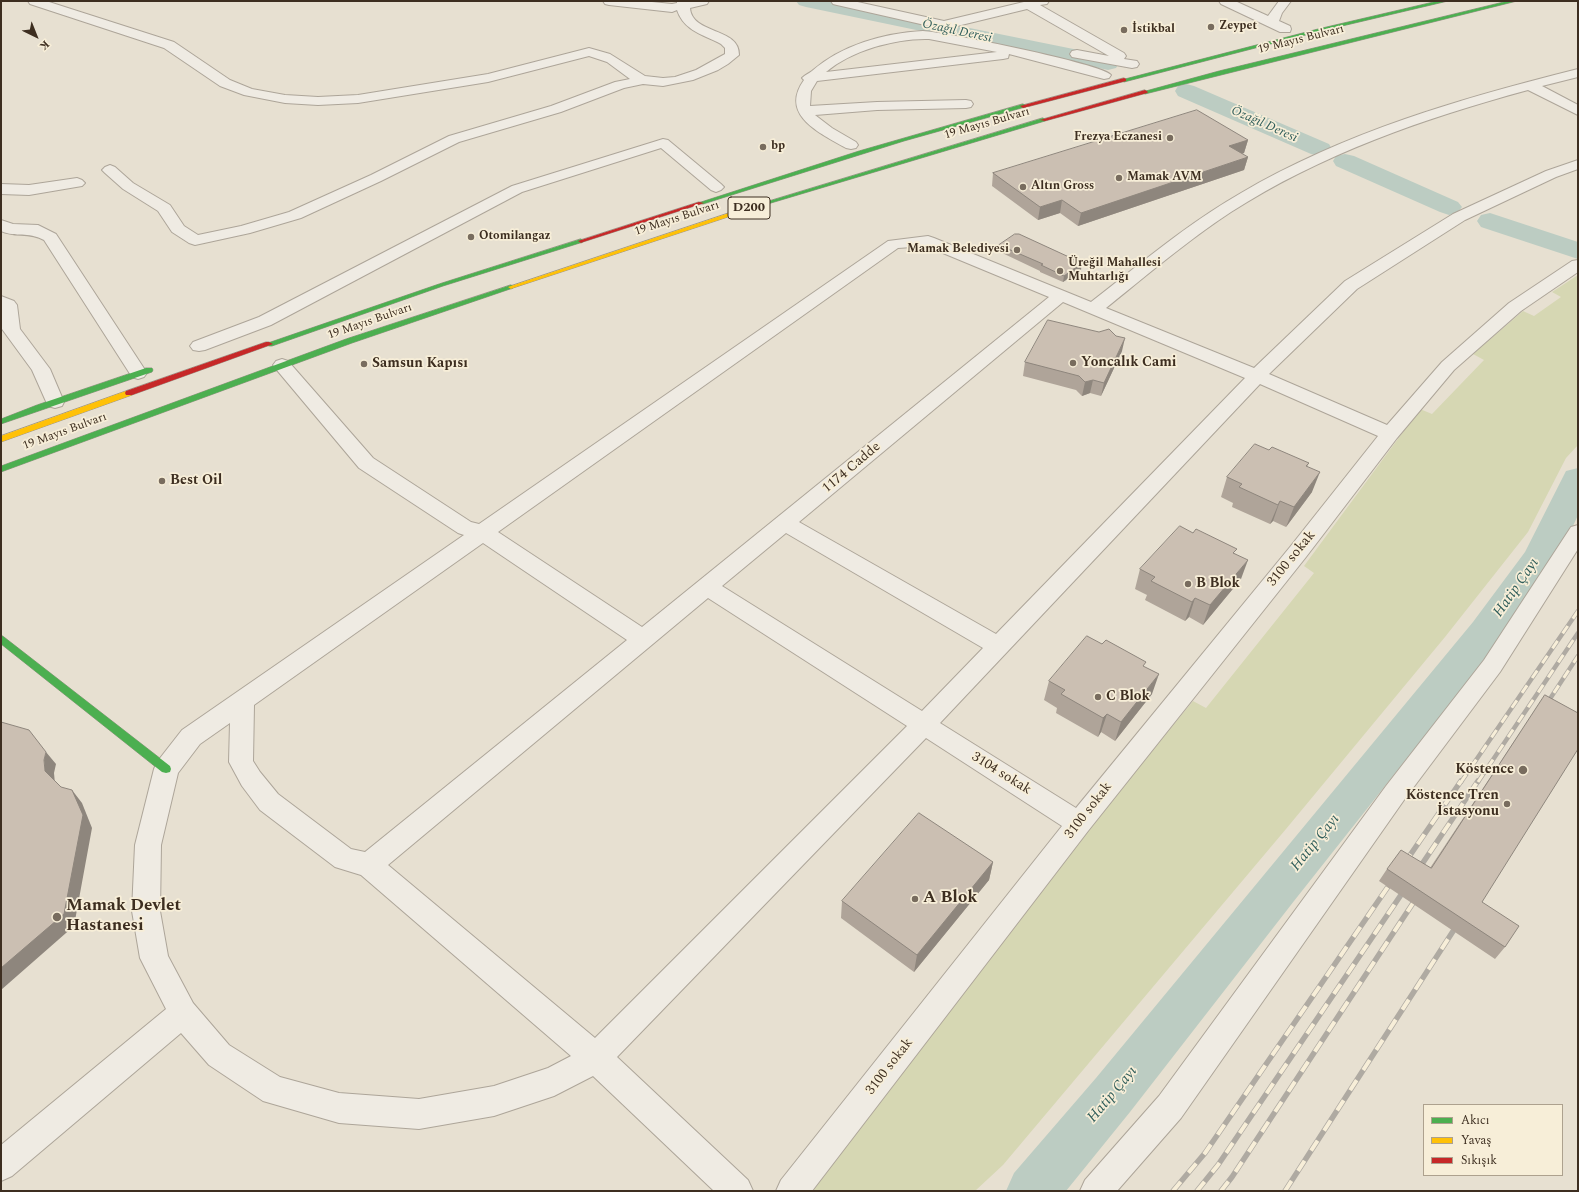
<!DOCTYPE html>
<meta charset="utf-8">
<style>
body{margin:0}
#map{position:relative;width:1579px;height:1192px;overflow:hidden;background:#e7e0d1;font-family:Spectral,serif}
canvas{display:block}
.frame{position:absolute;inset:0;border:2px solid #3d2e20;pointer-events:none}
.legend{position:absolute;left:1423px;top:1104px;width:140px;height:72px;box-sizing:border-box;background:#f7eed8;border:1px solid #ada18e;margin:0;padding:5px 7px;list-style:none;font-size:12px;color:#3d2e20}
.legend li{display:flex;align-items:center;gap:8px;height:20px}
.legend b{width:20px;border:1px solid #ada18e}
.north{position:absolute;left:16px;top:16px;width:40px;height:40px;-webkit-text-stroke:3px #f7eed8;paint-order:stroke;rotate:137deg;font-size:11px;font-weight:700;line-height:16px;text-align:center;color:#3d2e20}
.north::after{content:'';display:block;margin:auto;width:14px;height:18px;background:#3d2e20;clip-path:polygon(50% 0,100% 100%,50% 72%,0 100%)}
</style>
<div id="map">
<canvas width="1579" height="1192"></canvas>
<div class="frame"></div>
<ul class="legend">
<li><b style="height:5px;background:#4caf50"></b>Akıcı</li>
<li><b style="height:5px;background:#ffc107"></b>Yavaş</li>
<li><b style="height:5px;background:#c62828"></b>Sıkışık</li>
</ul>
<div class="north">K</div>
</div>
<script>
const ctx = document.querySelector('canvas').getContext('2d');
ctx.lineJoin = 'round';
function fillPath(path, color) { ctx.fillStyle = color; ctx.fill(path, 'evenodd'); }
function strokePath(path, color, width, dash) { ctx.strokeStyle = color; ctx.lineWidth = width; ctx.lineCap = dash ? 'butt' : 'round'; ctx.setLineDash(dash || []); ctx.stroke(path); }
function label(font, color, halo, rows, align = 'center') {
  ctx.font = font + ' Spectral,serif'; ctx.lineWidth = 3.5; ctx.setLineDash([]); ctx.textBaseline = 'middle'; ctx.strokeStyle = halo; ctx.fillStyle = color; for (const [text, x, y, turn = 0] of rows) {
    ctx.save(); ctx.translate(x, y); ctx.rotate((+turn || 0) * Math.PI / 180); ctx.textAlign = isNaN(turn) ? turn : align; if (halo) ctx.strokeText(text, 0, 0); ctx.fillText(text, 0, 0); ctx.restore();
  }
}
const green = new Path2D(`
 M 1578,275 L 1578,445 L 1566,458 L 1528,532 L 1445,637 L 1286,829 L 1003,1165 L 975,1191 L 805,1191 L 1089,827 L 1193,701 L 1206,708 L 1314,573 L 1304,566 L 1420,409 L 1432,414 L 1484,360 L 1473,354 L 1523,311 L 1534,316 L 1561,297 L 1552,292 Z`);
const river = new Path2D(`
 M 796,1 L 836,1 L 1108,56 L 1116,58 L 1119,63 L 1116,68 L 1108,70 L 806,7 L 799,5 Z
 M 1186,84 L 1194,86 L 1329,144 L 1332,149 L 1329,154 L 1320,156 L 1311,154 L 1178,96 L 1175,91 L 1178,86 Z
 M 1345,154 L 1354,156 L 1458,202 L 1462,207 L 1458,212 L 1449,215 L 1440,212 L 1336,166 L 1333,161 L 1336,156 Z
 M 1490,213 L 1578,242 L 1578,259 L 1481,227 L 1477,221 L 1481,215 Z
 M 1578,468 L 1578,515 L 1569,535 L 1550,569 L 1499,642 L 1294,901 L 1130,1112 L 1066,1191 L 1006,1191 L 1014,1173 L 1096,1078 L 1473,622 L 1525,552 L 1566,471 Z`);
const street = new Path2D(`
 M 28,1 L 46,1 L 174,42 L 230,80 L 252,89 L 285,95 L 318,97 L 358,95 L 488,74 L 589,48 L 610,54 L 645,76 L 663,78 L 675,77 L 696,70 L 725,54 L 725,48 L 721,44 C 704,35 684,31 677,10 L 672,12 L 609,5 L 605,4 L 603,1 L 642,1 L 672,4 L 677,3 L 677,1 L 709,1 L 707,4 L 690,8 C 692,35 740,27 739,55 L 728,64 L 718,70 L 693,80 L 663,86 L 643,84 L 624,88 L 561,112 L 459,142 L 381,181 L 301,218 L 250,233 L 195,245 L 189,243 L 172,232 L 158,211 L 123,189 L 105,173 L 102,170 L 105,167 L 110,165 L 115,167 L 133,183 L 170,205 L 184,226 L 198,235 L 241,226 L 289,212 L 371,175 L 449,136 L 551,106 L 615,82 L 630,79 L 607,62 L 589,56 L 488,82 L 358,103 L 318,105 L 285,103 L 244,95 L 220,86 L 164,48 L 30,4 Z
 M 831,1 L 853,1 L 944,21 L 1028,1 L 1049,1 L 1047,4 L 1040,5 L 1124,53 L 1126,56 L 1124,59 L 1137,61 L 1139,64 L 1137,67 L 1132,68 L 1072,57 L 1070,54 L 1072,51 L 1077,50 L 1109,56 L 1027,9 L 953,27 L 947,30 L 837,5 L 833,4 Z
 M 1219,1 L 1235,1 L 1268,16 L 1279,1 L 1291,1 L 1282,13 L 1279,21 L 1290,26 L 1291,29 L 1290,32 L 1280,32 L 1221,4 Z
 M 923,31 C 944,32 1103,64 1111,75 L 1109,78 L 1104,79 L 1009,54 L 1008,58 L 1003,59 L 817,81 L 811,91 L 810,106 L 877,102 L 966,100 L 971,101 L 973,104 L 971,107 L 966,108 L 877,110 L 815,115 L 832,128 L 856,142 L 858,145 L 856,148 L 851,149 L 846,148 C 820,133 779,115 804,80 L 802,78 C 805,75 808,74 812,71 C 842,45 884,33 923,31 ZM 929,39 L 997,52 L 826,72 C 852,50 897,38 929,39 Z
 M 1578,69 L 1578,77 L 1542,86 L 1578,105 L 1578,115 L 1528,90 C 1425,118 1321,154 1231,212 C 1187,241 1147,275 1106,308 L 1254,368 L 1345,281 L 1453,214 L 1546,171 L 1578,160 L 1578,169 L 1556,177 L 1465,220 L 1357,289 L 1269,374 L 1387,425 L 1442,362 L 1509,303 L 1572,261 L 1578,260 L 1578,272 L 1521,311 L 1454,370 L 1397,438 L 1306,557 L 1088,831 L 812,1191 L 776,1191 L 781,1180 L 1062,826 L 926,738 L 617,1057 L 748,1180 L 753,1191 L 714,1191 L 593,1076 L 554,1096 L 494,1116 L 419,1129 L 339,1123 L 263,1101 L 209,1065 L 181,1033 L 12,1176 L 1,1181 L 1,1145 L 166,1009 L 140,958 L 132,911 L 135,845 L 154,769 L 157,762 L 182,730 L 464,535 L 458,533 L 359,468 L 276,369 L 273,365 L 276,361 L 282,359 L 288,361 L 373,458 L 471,522 L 479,524 L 888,241 L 928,236 L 934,238 L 1091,302 C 1140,264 1187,224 1241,193 C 1345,132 1462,98 1578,69 ZM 926,246 L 1049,297 L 642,627 L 498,532 L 898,248 ZM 1063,302 L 1245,378 L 996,634 L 799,522 ZM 1260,384 L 1378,436 L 1290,547 L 1076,808 L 940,723 ZM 786,533 L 983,648 L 922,711 L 722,586 ZM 483,543 L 627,640 L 365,852 L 351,849 L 278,794 L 260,772 L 253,761 L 254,705 ZM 708,598 L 907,726 L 595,1038 L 388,865 ZM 230,723 L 229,762 L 242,786 L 260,810 L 335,867 L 361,875 L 571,1056 L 548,1068 L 494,1086 L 419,1099 L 339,1093 L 280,1077 L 229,1045 L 193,1003 L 168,956 L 160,911 L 161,845 L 178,773 L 200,744 Z
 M 663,139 L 668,140 L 721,184 L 724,187 L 721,190 L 716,192 L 711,190 L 661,148 L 522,192 L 271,325 L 205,350 L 199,351 L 193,350 L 190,346 L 193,342 L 259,317 L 512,186 Z
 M 77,178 L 82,180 L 85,183 L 82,186 L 29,195 L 1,194 L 1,184 L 29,185 Z
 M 1,220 L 13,224 L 38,225 L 56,234 L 147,373 L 144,377 L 138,379 L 132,377 L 44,240 C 27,231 17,238 1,231 Z
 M 1,296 L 14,301 L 17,305 L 20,329 L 50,369 L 64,402 L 62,406 L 55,408 L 48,406 L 32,370 L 2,329 Z
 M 1578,525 L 1578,549 L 1500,672 L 1404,800 L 1181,1118 L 1117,1191 L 1080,1191 L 1085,1180 L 1159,1096 L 1386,786 L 1484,660 L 1571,527 Z`);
const fast = new Path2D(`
 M 1438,1 L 1448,1 L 1321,31 L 1124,82 L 1121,80 L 1318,29 Z
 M 1508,1 L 1517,1 L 1145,94 L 1142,92 L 1219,71 Z
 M 1023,104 L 1025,105 L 1025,107 L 904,141 L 703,204 L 698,203 L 859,151 Z
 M 1043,118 L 1046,120 L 1045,121 L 761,206 L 756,205 Z
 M 581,239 L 584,241 L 583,242 L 443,286 L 272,346 L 269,346 L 265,344 L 439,284 Z
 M 511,285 L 513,286 L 513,288 L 352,343 L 1,472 L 1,466 L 346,339 Z
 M 146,368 L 152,368 L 153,370 L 152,372 L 1,424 L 1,419 L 37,405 Z
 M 1,635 L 4,637 L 170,766 L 171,769 L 170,772 L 166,773 L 162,772 L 1,644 Z`);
const slow = new Path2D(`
 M 759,203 L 762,205 L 761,206 L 513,288 L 511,289 L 508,287 Z
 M 126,391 L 132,391 L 133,393 L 132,395 L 1,442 L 1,436 Z`);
const jam = new Path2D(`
 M 1124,78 L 1126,79 L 1126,81 L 1023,108 L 1020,106 Z
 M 1145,90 L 1148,92 L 1147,93 L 1045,121 L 1040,120 Z
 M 699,202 L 704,203 L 583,242 L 581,243 L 578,241 Z
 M 266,342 L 269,342 L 273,344 L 132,395 L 126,395 L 125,393 L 126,391 Z`);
const railFar1 = new Path2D(`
 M 1544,708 L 1578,656
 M 1461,782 L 1578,611
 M 1478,782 L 1578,633`);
const rail = new Path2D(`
 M 1404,864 L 1461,781
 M 1416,873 L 1478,781
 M 1173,1191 L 1205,1153 L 1394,878
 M 1197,1191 L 1218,1165 L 1407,886
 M 1221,1191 L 1232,1177 L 1419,894
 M 1285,1191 L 1459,922`);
const wall = new Path2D(`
 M 1248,140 L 1244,153 L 1241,154 L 1248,157 L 1244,170 L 1078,226 L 1060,213 L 1038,220 L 992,186 L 993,173 Z
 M 999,245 L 1081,270 L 1063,282 L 1040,272 L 1040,271 L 998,251 Z
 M 1122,351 L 1101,396 L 1090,393 L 1082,396 L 1076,390 L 1023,376 L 1025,362 Z
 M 1269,450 L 1309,463 L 1307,467 L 1312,492 L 1286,527 L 1273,521 L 1270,524 L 1232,507 L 1233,503 L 1221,497 L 1227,477 Z
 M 1235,553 L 1241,579 L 1203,625 L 1189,617 L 1185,621 L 1145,600 L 1147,595 L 1135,589 L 1140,569 Z
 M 1144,667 L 1152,694 L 1115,741 L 1101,732 L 1098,737 L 1056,713 L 1057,708 L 1044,700 L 1049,681 Z
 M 1545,695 L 1482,902 L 1505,947 L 1495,959 L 1379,881 L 1387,869 L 1430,868 Z
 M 993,862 L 989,880 L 914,972 L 841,918 L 842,901 Z`);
const shadedWall = new Path2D(`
 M 1248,140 L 1244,153 L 1226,159 L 1229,146 Z
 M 1248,157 L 1244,170 L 1078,226 L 1081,213 Z
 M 1062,200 L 1060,213 L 1038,220 L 1040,207 Z
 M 1082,263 L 1081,270 L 1063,282 L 1064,276 Z
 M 1125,338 L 1122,351 L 1101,396 L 1104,383 Z
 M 1093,380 L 1090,393 L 1082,396 L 1085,382 Z
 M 1320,472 L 1312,492 L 1286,527 L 1294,507 Z
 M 1280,501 L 1273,521 L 1270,524 L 1278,505 Z
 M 1248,560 L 1241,579 L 1203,625 L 1210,605 Z
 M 1195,598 L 1189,617 L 1185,621 L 1192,602 Z
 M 1159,674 L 1152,694 L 1115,741 L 1121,722 Z
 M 1107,714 L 1101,732 L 1098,737 L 1103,718 Z
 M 46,752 L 56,764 L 54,773 L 55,784 L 45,771 L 44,760 Z
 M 72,790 L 82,803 L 92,828 L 74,926 L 1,990 L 1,968 Z
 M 993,862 L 989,880 L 914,972 L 917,955 Z`);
const building = new Path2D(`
 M 1197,110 L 1248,140 L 1229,146 L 1248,157 L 1081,213 L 1062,200 L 1040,207 L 993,173 Z
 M 1015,234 L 1019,234 L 1082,263 L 1064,276 L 1041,265 L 1043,264 L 999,245 Z
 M 1048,320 L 1099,332 L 1109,329 L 1116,336 L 1125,338 L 1104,383 L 1093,380 L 1085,382 L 1079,376 L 1025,362 Z
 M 1255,444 L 1269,450 L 1272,447 L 1309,463 L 1306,466 L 1320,472 L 1294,507 L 1280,501 L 1278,505 L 1239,487 L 1242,484 L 1227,477 Z
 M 1180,526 L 1193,533 L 1196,529 L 1237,549 L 1233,553 L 1248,560 L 1210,605 L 1195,598 L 1192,602 L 1151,581 L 1155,577 L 1140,569 Z
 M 1087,636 L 1102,644 L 1106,640 L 1146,662 L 1143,666 L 1159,674 L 1121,722 L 1107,714 L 1103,718 L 1061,694 L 1065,690 L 1049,681 Z
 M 1545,695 L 1578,713 L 1578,749 L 1482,902 L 1519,926 L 1505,947 L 1387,869 L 1401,850 L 1431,868 Z
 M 1,722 L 29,730 L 46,752 L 44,760 L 45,771 L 61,787 L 72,790 L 83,815 L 64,914 L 1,968 Z
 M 919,813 L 993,862 L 917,955 L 842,901 Z`);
const markers = [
 [1211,27,4,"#786c5e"],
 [1124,30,4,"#786c5e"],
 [1170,138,4,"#786c5e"],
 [763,147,4,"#786c5e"],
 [1119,178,4,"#786c5e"],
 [1023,187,4,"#786c5e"],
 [471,237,4,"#786c5e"],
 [1017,250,4,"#786c5e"],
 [1060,271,4,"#786c5e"],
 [1073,363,4,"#786c5e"],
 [364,364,4,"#786c5e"],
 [162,481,4,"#786c5e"],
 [1188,584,4,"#786c5e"],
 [1098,697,4,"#786c5e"],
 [1523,770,5,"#786c5e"],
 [1507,804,4,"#786c5e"],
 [915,899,4,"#786c5e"],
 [57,917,5,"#786c5e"]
];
const farPoinames = [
 ["Zeypet",1219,27],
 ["İstikbal",1132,30],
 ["Frezya Eczanesi",1162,138,"right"],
 ["bp",771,147],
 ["Mamak AVM",1127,178],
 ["Altın Gross",1031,187],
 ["Otomilangaz",479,237],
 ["Mamak Belediyesi",1009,250,"right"],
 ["Üreğil Mahallesi",1068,264],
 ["Muhtarlığı",1068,278]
];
const farStreetnames = [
 ["19 Mayıs Bulvarı",1301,40,-14],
 ["19 Mayıs Bulvarı",987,124,-16],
 ["19 Mayıs Bulvarı",677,219,-18],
 ["19 Mayıs Bulvarı",370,322,-19],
 ["19 Mayıs Bulvarı",65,432,-20]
];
const farWaternames = [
 ["Özağıl Deresi",957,32,12],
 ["Özağıl Deresi",1264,125,24]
];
const shields = [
 [749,208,42]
];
const shieldNames = [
 ["D200",749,208]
];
const poiNames = [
 ["Yoncalık Cami",1081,363],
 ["Samsun Kapısı",372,364],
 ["Best Oil",170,481],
 ["B Blok",1196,584],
 ["C Blok",1106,697],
 ["Köstence",1514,770,"right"],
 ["Köstence Tren",1499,796,"right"],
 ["İstasyonu",1499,812,"right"]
];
const streetNames = [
 ["1174 Cadde",852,468,-40],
 ["3100 sokak",1292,559,-51],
 ["3104 sokak",1001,774,32],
 ["3100 sokak",1089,811,-52],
 ["3100 sokak",890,1067,-52]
];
const waterNames = [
 ["Hatip Çayı",1517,588,-55],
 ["Hatip Çayı",1316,843,-51],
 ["Hatip Çayı",1113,1095,-50]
];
const nearPoinames = [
 ["A Blok",923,899],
 ["Mamak Devlet",66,907],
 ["Hastanesi",66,927]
];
fillPath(green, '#d6d7b3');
fillPath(river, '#bcccc2');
strokePath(street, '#ada599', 2);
strokePath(fast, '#9c958a', 1);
strokePath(slow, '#9c958a', 1);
strokePath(jam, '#9c958a', 1);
fillPath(street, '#efebe3');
fillPath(fast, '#4caf50');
fillPath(slow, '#ffc107');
fillPath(jam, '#c62828');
strokePath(railFar1, '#afaaa2', 4.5);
strokePath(rail, '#afaaa2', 5.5);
strokePath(railFar1, '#f7eed8', 3, [9]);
strokePath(rail, '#f7eed8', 4, [12]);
fillPath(wall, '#afa499');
fillPath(shadedWall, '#8e867d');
fillPath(building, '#cbbfb2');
strokePath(building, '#8e867d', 1);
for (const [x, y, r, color] of markers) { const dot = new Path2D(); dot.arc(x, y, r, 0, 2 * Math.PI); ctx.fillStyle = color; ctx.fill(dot); strokePath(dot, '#f7eed8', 1.5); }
label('bold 12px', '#3d2e20', '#f7eed8', farPoinames, 'left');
label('12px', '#3d2e20', '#f7eed8', farStreetnames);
label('italic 13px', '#2f5d5a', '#f7eed8', farWaternames);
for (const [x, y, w] of shields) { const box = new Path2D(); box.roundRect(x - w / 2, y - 11, w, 22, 3); ctx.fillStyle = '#f7eed8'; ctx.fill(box); strokePath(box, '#3d2e20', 1); }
label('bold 13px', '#3d2e20', null, shieldNames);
label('bold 14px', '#3d2e20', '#f7eed8', poiNames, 'left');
label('14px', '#3d2e20', '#f7eed8', streetNames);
label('italic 15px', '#2f5d5a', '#f7eed8', waterNames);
label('bold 17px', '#3d2e20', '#f7eed8', nearPoinames, 'left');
</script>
